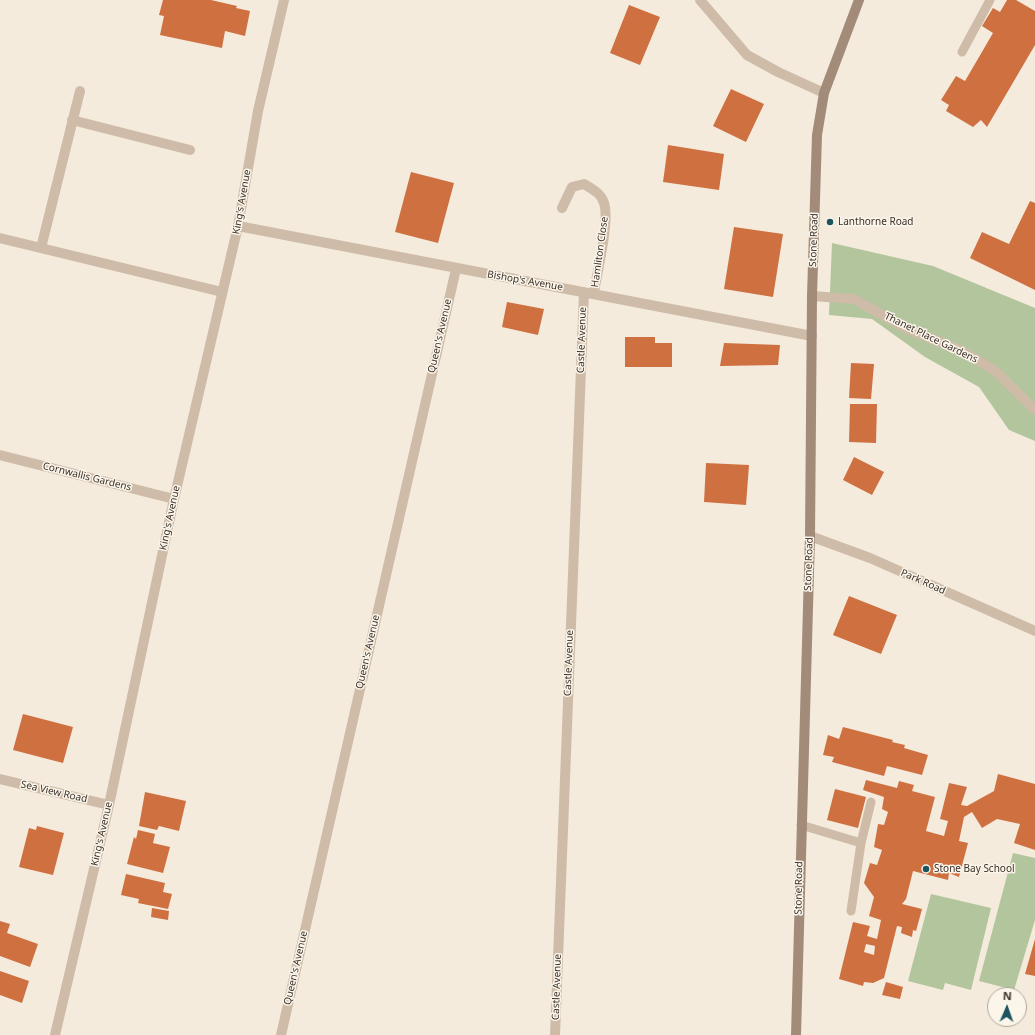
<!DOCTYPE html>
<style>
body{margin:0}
#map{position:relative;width:1035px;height:1035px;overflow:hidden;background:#f4ebdd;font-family:"Noto Sans",sans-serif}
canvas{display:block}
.north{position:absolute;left:987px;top:987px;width:40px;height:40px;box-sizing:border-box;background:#fbf5ea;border:1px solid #aea69d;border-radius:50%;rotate:2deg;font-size:11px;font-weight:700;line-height:16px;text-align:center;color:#3a3029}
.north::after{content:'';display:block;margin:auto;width:14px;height:18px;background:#1b545f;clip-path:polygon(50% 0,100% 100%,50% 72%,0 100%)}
</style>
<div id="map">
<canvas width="1035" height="1035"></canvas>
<div class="north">N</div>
</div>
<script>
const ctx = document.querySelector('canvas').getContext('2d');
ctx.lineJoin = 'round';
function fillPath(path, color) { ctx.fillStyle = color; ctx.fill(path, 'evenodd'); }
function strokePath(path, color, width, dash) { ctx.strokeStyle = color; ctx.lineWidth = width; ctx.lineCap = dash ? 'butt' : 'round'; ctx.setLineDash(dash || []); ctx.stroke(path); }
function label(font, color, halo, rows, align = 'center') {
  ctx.font = font + ' "Noto Sans",sans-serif'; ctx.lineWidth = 3; ctx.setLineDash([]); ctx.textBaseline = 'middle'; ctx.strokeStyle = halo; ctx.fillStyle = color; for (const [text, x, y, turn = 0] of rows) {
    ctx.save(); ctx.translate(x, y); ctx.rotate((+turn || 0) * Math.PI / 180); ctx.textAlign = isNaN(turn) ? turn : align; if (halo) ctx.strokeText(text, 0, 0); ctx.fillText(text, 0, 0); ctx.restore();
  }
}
const green = new Path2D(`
 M 832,243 L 933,266 L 1035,308 L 1035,441 L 1009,430 L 979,387 L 925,357 L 872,319 L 829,315 Z
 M 1013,853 L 1035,858 L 1035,920 L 1014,990 L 979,981 Z
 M 931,894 L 991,908 L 971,990 L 945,983 L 943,990 L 908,981 Z`);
const building = new Path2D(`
 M 163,0 L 211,0 L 237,6 L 236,8 L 250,11 L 245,36 L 225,31 L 222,48 L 160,35 L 164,16 L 159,15 Z
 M 1007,0 L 1016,0 L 1035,11 L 1035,45 L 987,127 L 981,120 L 973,127 L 946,111 L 949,105 L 941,100 L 956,76 L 965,81 L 993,33 L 982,26 L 993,8 L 1000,12 Z
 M 629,5 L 660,17 L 640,65 L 610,53 Z
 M 731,89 L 764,104 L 746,142 L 713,126 Z
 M 668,145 L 724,154 L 719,190 L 663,182 Z
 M 411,172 L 454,183 L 438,243 L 395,232 Z
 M 1030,201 L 1035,203 L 1035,290 L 970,258 L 982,232 L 1009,244 Z
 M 734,227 L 783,234 L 773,297 L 724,289 Z
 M 507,302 L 544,309 L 538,335 L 502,327 Z
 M 625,337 L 655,337 L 655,343 L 672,343 L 672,367 L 625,367 Z
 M 724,343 L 780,345 L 778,365 L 720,366 Z
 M 851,363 L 874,364 L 871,399 L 849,398 Z
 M 850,404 L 877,404 L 876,443 L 849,442 Z
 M 854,457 L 884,472 L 872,495 L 843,480 Z
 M 706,463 L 749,465 L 746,505 L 704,502 Z
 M 849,596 L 897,615 L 881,654 L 833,635 Z
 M 23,714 L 73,727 L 63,763 L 13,750 Z
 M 843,727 L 893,740 L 892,742 L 905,745 L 904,748 L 928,755 L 922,775 L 887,766 L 884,776 L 832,762 L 834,757 L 823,755 L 828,735 L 839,739 Z
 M 998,774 L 1035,784 L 1035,850 L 1014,843 L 1020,824 L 997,819 L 982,828 L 972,812 L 964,817 L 959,841 L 968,843 L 959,877 L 949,873 L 948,880 L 913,871 L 906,899 L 902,904 L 922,909 L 916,931 L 913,930 L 912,937 L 901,933 L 902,927 L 897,926 L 884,978 L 873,983 L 864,982 L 863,986 L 839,979 L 853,922 L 870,926 L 867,936 L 877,939 L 881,920 L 869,916 L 874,897 L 864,883 L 870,863 L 877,865 L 882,850 L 874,847 L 878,824 L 884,825 L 888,812 L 882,809 L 884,797 L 863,790 L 866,780 L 897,788 L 899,781 L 914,785 L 912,791 L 935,797 L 926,831 L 944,836 L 948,821 L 940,819 L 949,783 L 967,787 L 961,805 L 967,806 L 994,791 ZM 866,944 L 875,946 L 874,955 L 864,952 Z
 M 835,789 L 866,797 L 858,828 L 827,820 Z
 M 145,792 L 186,801 L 179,831 L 159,826 L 157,830 L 139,826 Z
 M 37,826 L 64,833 L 53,875 L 19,867 L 29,828 L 36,830 Z
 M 138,830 L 155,834 L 153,843 L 170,847 L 163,873 L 127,864 L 134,837 L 136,839 Z
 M 126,874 L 165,883 L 163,892 L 172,894 L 168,909 L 138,903 L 139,899 L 121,895 Z
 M 152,908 L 169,911 L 168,920 L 151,917 Z
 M 0,921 L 10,924 L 7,933 L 38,944 L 30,967 L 0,956 Z
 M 1035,939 L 1035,976 L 1025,974 Z
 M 0,971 L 29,981 L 22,1003 L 0,995 Z
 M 886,982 L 903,987 L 900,999 L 882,995 Z`);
const service = new Path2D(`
 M 962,52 L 990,0
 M 801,825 L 861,843
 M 851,911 L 861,843 L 871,802`);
const minor = new Path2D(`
 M 72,120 L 190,150
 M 562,208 L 572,187 L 584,184 C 592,189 601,193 604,203 C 610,222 597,271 594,293
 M 238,226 C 429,264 621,298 812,336
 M 0,238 L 222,292
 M 41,248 L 80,91
 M 812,296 L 854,299 L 905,328 L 962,351 L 994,370 L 1035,410
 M 0,455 L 174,499
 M 810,536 L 870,558 L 1035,631
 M 0,779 L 109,805
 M 55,1035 L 109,805 L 174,499 L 238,226 L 258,111 L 284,0
 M 281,1035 L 456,269
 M 555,1035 L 584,292`);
const tertiary = new Path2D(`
 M 700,0 L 747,55 L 778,72 L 824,93`);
const secondary = new Path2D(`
 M 796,1035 L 810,536 L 812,296 L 817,135 L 824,93 L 859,0`);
const markers = [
 [830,222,4,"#1b545f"],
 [926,869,4,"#1b545f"]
];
const streetNames = [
 ["King's Avenue",242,202,-80],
 ["Stone Road",814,240,-88],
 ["Hamliton Close",600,252,-82],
 ["Bishop's Avenue",525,281,10],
 ["Queen's Avenue",440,336,-77],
 ["Thanet Place Gardens",931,338,26],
 ["Castle Avenue",582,340,-88],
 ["Cornwallis Gardens",87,477,14],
 ["King's Avenue",170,518,-78],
 ["Stone Road",809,564,-88],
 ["Park Road",923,582,24],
 ["Queen's Avenue",368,652,-77],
 ["Castle Avenue",569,663,-88],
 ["Sea View Road",54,792,13],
 ["King's Avenue",102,834,-77],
 ["Stone Road",799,888,-89],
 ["Queen's Avenue",296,968,-77],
 ["Castle Avenue",557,987,-88]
];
const poiNames = [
 ["Lanthorne Road",838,222],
 ["Stone Bay School",934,869]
];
fillPath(green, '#b3c59c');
fillPath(building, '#cf7041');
strokePath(service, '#cebca8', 9);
strokePath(minor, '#cebca8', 10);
strokePath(tertiary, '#cebca8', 10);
strokePath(secondary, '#a28b79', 10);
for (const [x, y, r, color] of markers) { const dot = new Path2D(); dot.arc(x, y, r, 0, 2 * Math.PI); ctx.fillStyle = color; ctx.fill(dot); strokePath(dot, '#fbf5ea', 1.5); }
label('10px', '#3a3029', '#fbf5ea', streetNames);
label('10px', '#3a3029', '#fbf5ea', poiNames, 'left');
</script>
